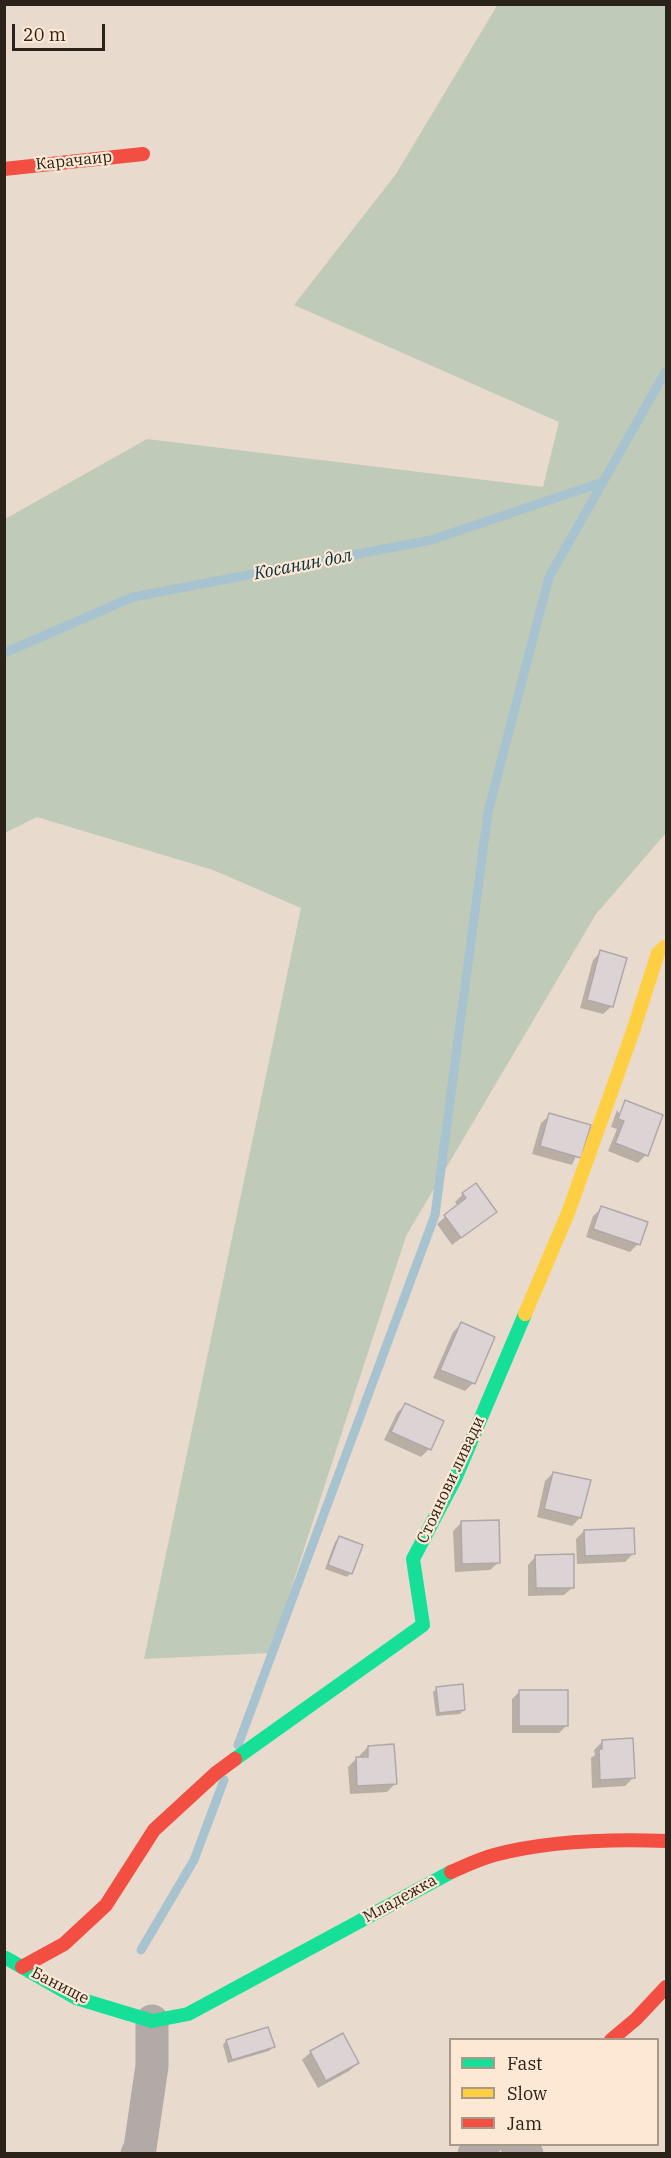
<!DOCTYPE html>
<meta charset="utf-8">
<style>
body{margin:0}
#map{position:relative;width:671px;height:2158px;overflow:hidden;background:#e8dacd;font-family:"IBM Plex Serif",serif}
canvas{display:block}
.frame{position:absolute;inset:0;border:6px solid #2b2219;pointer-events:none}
.legend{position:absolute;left:449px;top:2038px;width:210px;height:108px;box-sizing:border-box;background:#fde8d4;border:2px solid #a99989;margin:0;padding:8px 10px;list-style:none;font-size:18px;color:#2b2219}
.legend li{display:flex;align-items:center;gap:12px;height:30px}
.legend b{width:30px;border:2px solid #a99989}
.scale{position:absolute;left:12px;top:24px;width:93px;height:27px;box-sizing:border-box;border:3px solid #2b2219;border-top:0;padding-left:8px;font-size:18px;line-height:21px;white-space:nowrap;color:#2b2219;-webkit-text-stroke:4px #fde8d4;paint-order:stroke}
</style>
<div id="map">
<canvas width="671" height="2158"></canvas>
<div class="frame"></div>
<ul class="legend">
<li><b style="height:8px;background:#16e098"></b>Fast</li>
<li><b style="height:8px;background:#ffcf43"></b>Slow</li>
<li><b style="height:8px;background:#f24e42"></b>Jam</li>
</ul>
<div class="scale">20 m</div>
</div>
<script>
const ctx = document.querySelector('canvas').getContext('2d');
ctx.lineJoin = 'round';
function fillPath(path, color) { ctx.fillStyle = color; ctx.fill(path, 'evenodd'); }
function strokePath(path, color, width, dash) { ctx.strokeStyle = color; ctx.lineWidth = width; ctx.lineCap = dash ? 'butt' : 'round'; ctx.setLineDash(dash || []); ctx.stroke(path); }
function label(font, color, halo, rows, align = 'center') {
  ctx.font = font + ' "IBM Plex Serif",serif'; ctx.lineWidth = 4.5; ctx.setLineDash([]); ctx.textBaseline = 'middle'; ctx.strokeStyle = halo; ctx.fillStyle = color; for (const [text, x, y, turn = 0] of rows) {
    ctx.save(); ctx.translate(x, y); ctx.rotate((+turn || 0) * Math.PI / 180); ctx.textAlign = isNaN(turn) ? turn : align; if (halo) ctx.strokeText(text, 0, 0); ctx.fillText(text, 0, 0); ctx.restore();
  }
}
const green = new Path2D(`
 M 498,4 L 666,5 L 666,833 L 596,914 L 406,1236 L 270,1653 L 144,1659 L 301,908 L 213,870 L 37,817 L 5,833 L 5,519 L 147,439 L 543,487 L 559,422 L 294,305 L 396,174 Z`);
const shadow = new Path2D(`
 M 601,952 L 612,1006 L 603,1014 L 580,1008 L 593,960 Z
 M 617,1110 L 646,1155 L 638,1163 L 608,1151 L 617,1129 L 611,1127 Z
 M 550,1115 L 589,1126 L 572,1165 L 532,1154 L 541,1123 Z
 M 475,1185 L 495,1212 L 452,1245 L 437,1224 L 458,1206 L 455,1202 L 463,1194 Z
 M 602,1208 L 638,1244 L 630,1252 L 586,1237 L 593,1216 Z
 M 461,1324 L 473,1383 L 465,1391 L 433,1378 L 453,1332 Z
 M 405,1405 L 429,1449 L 421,1457 L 384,1440 L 397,1413 Z
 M 553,1473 L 580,1518 L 572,1526 L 537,1517 L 545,1481 Z
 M 462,1522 L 499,1562 L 490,1570 L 455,1572 L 453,1531 Z
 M 584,1531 L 633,1554 L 625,1562 L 577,1564 L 576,1539 Z
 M 339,1538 L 351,1573 L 347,1577 L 325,1569 L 335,1542 Z
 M 536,1556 L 573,1587 L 564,1595 L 528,1596 L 528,1565 Z
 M 437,1689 L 464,1710 L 460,1714 L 436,1716 L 433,1692 Z
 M 520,1691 L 567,1725 L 559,1733 L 512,1733 L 512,1699 Z
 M 602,1742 L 633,1778 L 625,1786 L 592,1788 L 591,1758 L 595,1755 L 594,1750 Z
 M 368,1747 L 395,1784 L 387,1792 L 350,1794 L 348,1767 L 356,1759 L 360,1758 L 360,1755 Z
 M 342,2035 L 358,2063 L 349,2071 L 318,2088 L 302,2060 L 311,2052 Z
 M 226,2041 L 273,2047 L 269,2051 L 228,2063 L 223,2045 Z`);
const stream = new Path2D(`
 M 4,653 L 133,597 L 431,540 L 603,482
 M 238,1745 L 435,1215 L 488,812 L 549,577 L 666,371
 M 141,1950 L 194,1860 L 224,1780`);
const building = new Path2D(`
 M 600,950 L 627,958 L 613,1007 L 587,1000 Z
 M 625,1100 L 663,1115 L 648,1156 L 615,1143 L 624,1121 L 618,1119 Z
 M 549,1113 L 591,1125 L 581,1158 L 540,1146 Z
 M 476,1183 L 497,1212 L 461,1238 L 444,1215 L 466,1198 L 462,1193 Z
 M 601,1206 L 648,1222 L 640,1245 L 593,1229 Z
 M 461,1322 L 495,1337 L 475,1384 L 440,1370 Z
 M 405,1403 L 444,1421 L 431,1450 L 391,1432 Z
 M 553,1472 L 591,1480 L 581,1518 L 544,1509 Z
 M 499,1520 L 500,1563 L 462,1564 L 461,1521 Z
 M 634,1528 L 635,1554 L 585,1556 L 584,1530 Z
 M 339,1536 L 363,1545 L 352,1574 L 328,1565 Z
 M 574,1554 L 574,1588 L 536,1588 L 535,1555 Z
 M 463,1684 L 465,1710 L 439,1713 L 436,1687 Z
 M 519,1690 L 568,1690 L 568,1726 L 519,1726 Z
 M 633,1738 L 635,1778 L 600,1780 L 599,1749 L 602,1749 L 602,1740 Z
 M 394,1744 L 397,1784 L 357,1786 L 356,1757 L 368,1757 L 368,1746 Z
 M 268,2027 L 275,2047 L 232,2060 L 226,2040 Z
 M 343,2033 L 359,2063 L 326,2081 L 310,2051 Z`);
const street = new Path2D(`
 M 516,2144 L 527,2154
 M 137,2154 L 140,2148 L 152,2066 L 152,2021
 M 474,2154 L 485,2144`);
const fast = new Path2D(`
 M 235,1759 L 423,1625 L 413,1559 L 455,1479 L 525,1314
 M 6,1958 L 76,1998 L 152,2021 L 188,2014 L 451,1872`);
const slow = new Path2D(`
 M 525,1314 L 568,1213 L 632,1034 L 658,953 L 666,946`);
const jam = new Path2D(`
 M 4,169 L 143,154
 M 451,1872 C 465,1866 479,1859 494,1855 C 547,1841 612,1839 666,1841
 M 22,1967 L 64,1944 L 106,1905 L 154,1830 L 216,1773 L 235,1759
 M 611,2040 L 636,2019 L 666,1987`);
const streetNames = [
 ["Карачаир",74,161,-6],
 ["Стоянови ливади",451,1480,-65],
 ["Младежка",400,1899,-29],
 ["Банище",60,1986,27]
];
const waterNames = [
 ["Косанин дол",303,565,-11]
];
fillPath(green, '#c0cab9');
fillPath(shadow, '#0003');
strokePath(stream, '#a6c3cf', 9);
fillPath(building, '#dcd3d5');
strokePath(building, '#b0a8a8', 1.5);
strokePath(street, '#b1aaa7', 33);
strokePath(fast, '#16e098', 14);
strokePath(slow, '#ffcf43', 14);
strokePath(jam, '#f24e42', 14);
label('16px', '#2b2219', '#fde8d4', streetNames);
label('italic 18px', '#053242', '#fde8d4', waterNames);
</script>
